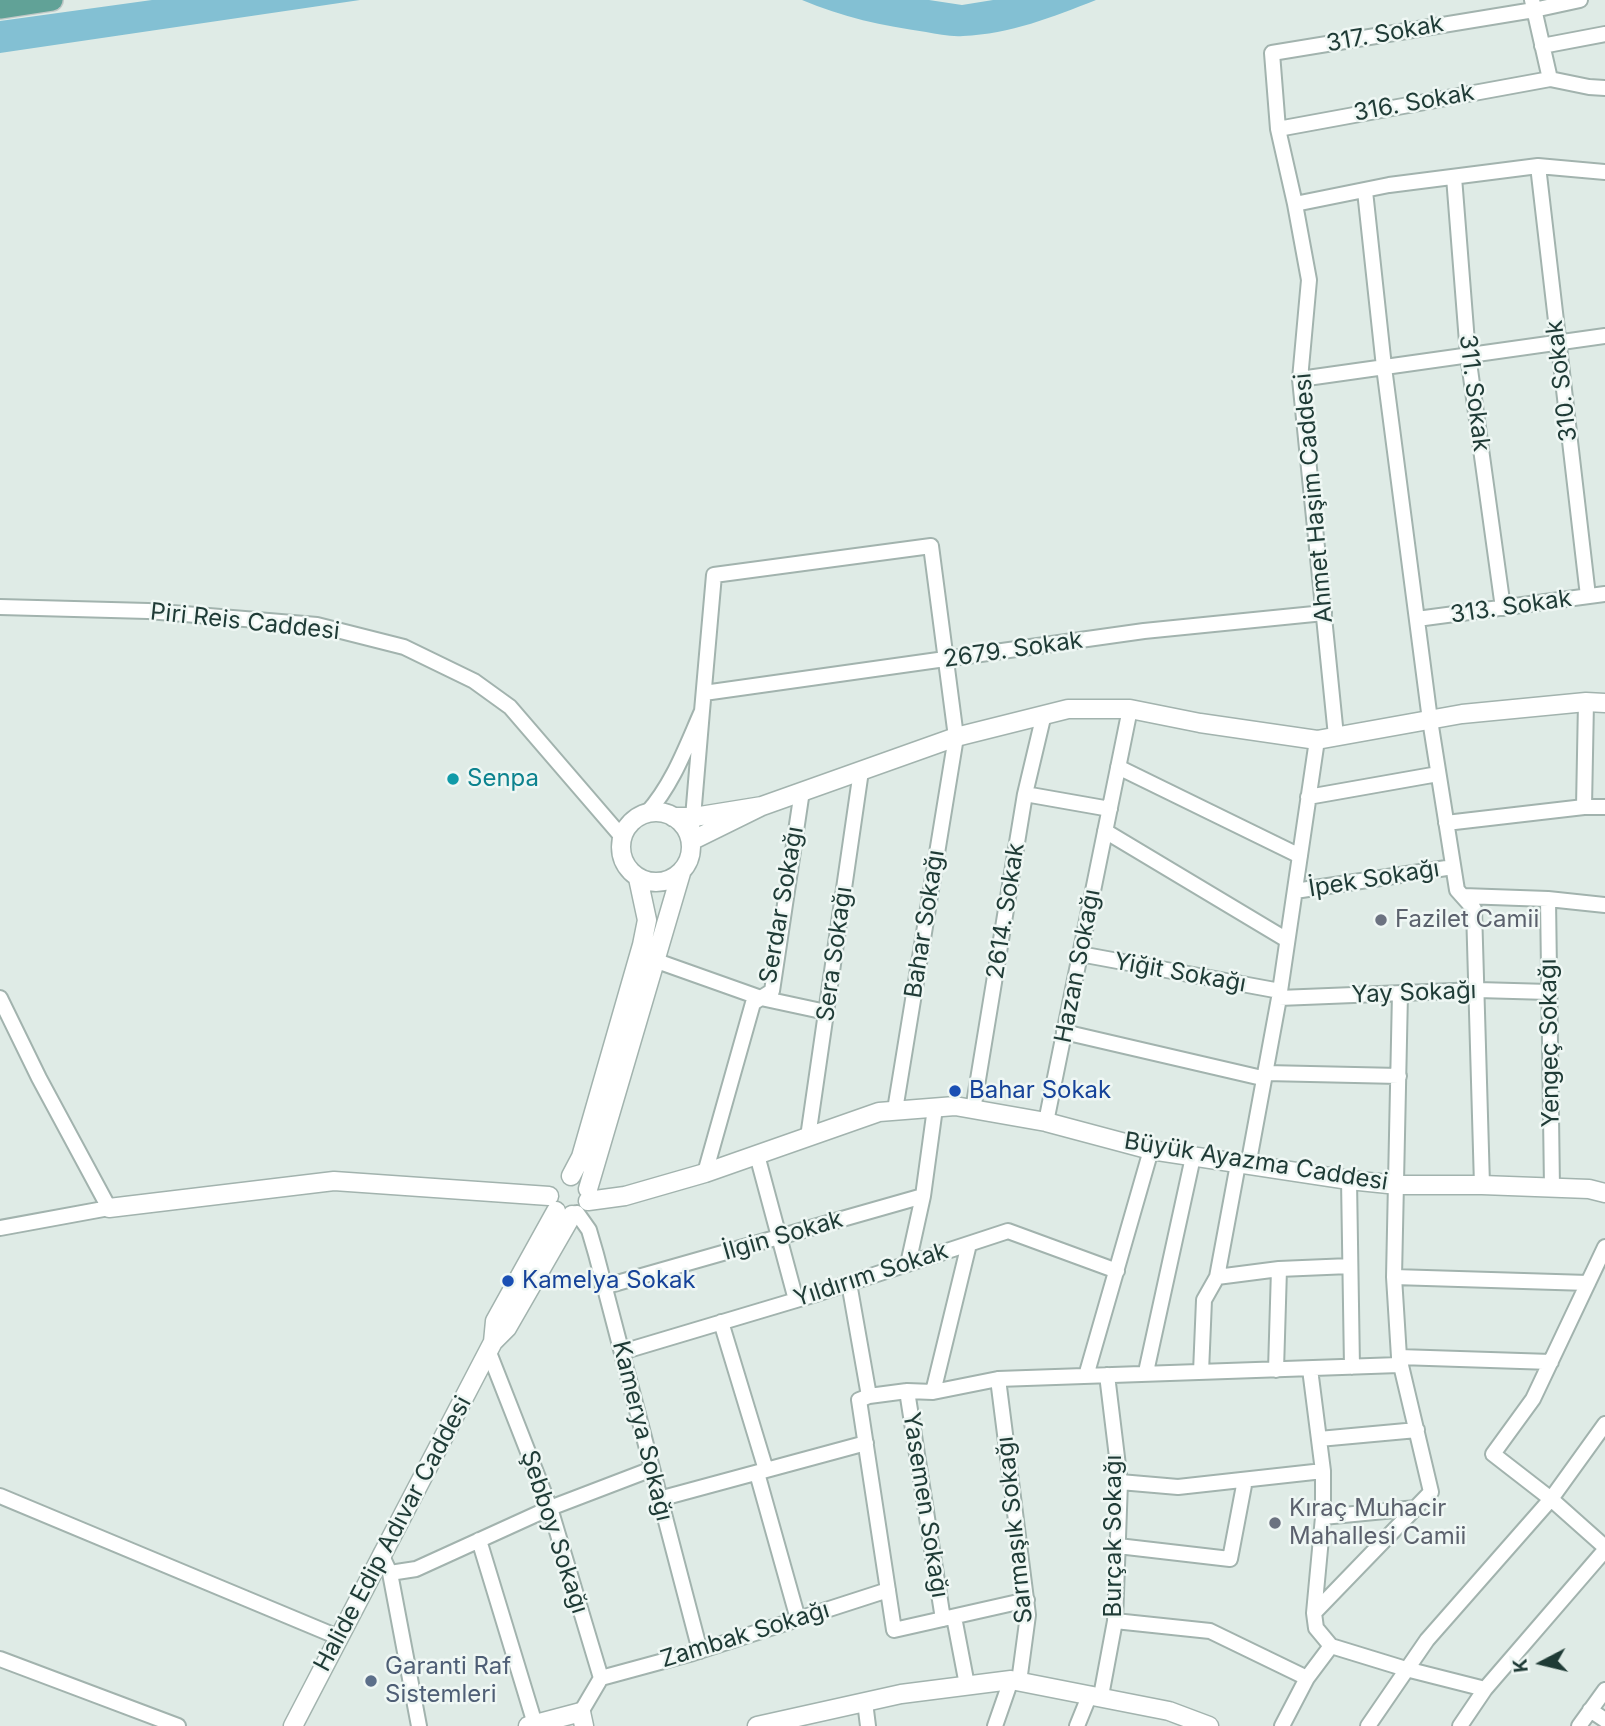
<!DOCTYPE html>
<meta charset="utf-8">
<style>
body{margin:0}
#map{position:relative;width:1605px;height:1726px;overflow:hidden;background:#dfebe6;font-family:Inter,sans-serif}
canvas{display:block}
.north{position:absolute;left:1507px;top:1628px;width:70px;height:70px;-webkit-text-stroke:5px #eff7f4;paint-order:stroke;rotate:263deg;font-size:19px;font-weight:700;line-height:28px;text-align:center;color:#1f3b36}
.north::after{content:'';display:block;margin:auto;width:24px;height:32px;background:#1f3b36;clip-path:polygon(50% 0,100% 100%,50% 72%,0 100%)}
</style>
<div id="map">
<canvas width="1605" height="1726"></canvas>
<div class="north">K</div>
</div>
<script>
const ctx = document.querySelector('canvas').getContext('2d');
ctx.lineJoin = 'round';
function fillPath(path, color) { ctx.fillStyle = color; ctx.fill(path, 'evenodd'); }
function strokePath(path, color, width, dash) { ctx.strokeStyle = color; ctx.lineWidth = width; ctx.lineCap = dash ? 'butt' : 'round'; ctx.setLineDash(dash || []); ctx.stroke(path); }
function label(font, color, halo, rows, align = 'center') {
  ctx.font = font + ' Inter,sans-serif'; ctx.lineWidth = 5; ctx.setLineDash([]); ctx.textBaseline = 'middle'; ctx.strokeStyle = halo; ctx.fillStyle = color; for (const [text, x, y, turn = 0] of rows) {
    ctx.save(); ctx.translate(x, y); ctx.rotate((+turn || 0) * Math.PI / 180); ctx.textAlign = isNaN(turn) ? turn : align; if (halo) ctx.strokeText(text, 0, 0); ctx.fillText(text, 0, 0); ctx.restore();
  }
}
const water = new Path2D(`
 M 152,0 L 360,0 L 0,53 L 0,21 Z
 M 802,0 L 929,0 L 962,5 L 993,0 L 1096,0 C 1053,17 1010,34 963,36 C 951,37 938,34 926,32 C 883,26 842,17 802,0 Z`);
const minor = new Path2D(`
 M 1532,0 L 1550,79 L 1589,87 L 1605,88
 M 1542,46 L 1605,34
 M 1278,129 L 1550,79
 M 1538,166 L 1588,596
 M 1454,177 L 1468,355 L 1503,608
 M 1365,191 L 1384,367 L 1430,720 L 1457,890 L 1474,909 L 1482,1185
 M 1295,204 L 1389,185 L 1538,166 L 1605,172
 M 1300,379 L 1605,336
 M 0,607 L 148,611 L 317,625 L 404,647 L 474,681 L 510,707 L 622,837
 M 1417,619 L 1605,594
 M 704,693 L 1144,631 L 1324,613
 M 702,711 L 714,575 L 931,546 L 956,737 L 895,1110
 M 1336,736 L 1300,379 L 1309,280 L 1295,204 L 1278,129 L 1272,53 L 1534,10 L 1580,0
 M 1118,767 L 1300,856
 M 1025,794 L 1110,809
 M 1308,797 L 1438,774
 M 1584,807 L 1586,702
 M 647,813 C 673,784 686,747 702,711 L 691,841
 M 1446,823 L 1584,807 L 1605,807
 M 1105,831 L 1287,940
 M 1295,891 L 1453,867
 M 1463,896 L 1548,899 L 1605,905
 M 1548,899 L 1552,1188
 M 1080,954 L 1280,991
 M 654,960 L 761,998 L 826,1012
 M 0,998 L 39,1078 L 109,1208 L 0,1228
 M 1279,998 L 1478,990 L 1549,992
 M 1064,1032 L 1262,1078
 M 1266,1073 L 1399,1076
 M 973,1110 L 1025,794 L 1044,714
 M 1046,1122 L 1130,709
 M 808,1137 L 861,771
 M 757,1155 L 796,1300
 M 1248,1166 L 1279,998 L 1317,740
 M 705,1173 L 753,1003 L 772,991 L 802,791
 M 1349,1180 L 1352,1367
 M 577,1213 L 589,1230 L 596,1254 L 700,1651
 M 1605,1247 L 1533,1399 L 1493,1454 L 1551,1499 L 1605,1547
 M 908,1264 L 923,1196 L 935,1108
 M 1217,1277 L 1279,1269 L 1350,1266
 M 1394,1277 L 1588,1283
 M 849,1283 L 869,1396
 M 603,1287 L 923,1196
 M 721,1322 L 766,1470
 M 488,1350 L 550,1508 L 601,1678 L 581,1712
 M 622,1352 L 813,1295 L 1008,1231 L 1117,1271
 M 1399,1357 L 1551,1362
 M 1310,1369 L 1323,1471 L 1323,1517 L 1314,1613 L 1431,1492 L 1399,1357 L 1394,1277 L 1400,993
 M 1276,1370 L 1279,1269
 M 1146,1372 L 1193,1157
 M 1201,1372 L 1204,1300 L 1217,1277 L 1238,1164
 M 1086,1376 L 1151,1150
 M 998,1379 L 1028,1615 L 1019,1682
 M 907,1391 L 943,1619
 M 933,1392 L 969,1244
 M 1319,1439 L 1417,1430
 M 757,1473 L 798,1619
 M 1120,1482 L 1178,1487 L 1323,1471
 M 0,1496 L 338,1637
 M 659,1499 L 866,1443
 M 1323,1517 L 1416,1508
 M 479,1540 L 535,1724
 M 1118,1546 L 1230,1559 L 1245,1480
 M 381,1554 L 390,1573 L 416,1569 L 550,1508 L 652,1469
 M 390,1573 L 419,1726
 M 1027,1600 L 894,1630 L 859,1400 L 869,1396 L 907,1391 L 933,1392 L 998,1379 L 1399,1365
 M 1314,1613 L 1316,1628 L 1331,1646
 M 954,1617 L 967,1685
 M 1115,1621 L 1210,1631 L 1307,1678
 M 0,1659 L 178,1726
 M 601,1678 L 693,1653 L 888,1590
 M 1101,1696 L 1115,1621 L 1120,1482 L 1107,1375
 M 865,1702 L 868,1726
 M 1590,1710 L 1605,1720
 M 995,1726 L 1011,1680
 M 1077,1726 L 1090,1694
 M 1282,1726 L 1307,1678 L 1331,1646 L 1406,1669 L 1485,1689
 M 1368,1726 L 1427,1640 L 1551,1499 L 1605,1424
 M 1460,1726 L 1485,1689 L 1605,1550
 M 1579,1726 L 1605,1690`);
const tertiary = new Path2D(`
 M 762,806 L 956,737 L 1068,709 L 1130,709 L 1200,723 L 1317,740 L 1462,714 L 1586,702 L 1605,703
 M621 847a35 35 0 1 1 70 0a35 35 0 1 1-70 0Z
 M 673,817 L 694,817 L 762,806 L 691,841
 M 571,1176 L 581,1157 L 642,945 L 647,920 L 638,878
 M 588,1189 L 681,873
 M 588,1201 L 625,1196 L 705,1173 L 879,1112 L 955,1106 L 1046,1122 L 1151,1150 L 1349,1180 L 1398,1185 L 1482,1185 L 1589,1189 L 1605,1193
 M 109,1208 L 334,1181 L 549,1196
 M 493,1342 L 495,1321 L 556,1211
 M 293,1726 L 493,1342 L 507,1328 L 572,1215
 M 528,1726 L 581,1712 L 584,1726
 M 757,1726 L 901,1694 L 1011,1680 L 1169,1711 L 1209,1726`);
const primary = new Path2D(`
 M 0,8 L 52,0`);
const markers = [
 [453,779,7,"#0f9aa8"],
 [1381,920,7,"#6b7280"],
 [955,1091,7,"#1a4fb4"],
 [508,1281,7,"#1a4fb4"],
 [1275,1523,7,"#6b7280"],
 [371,1681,7,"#5c6f8a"]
];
const streetNames = [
 ["317. Sokak",1385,34,-10],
 ["316. Sokak",1414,103,-10],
 ["310. Sokak",1562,381,-97],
 ["311. Sokak",1474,393,83],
 ["Ahmet Haşim Caddesi",1314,498,-95],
 ["313. Sokak",1511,607,-8],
 ["Piri Reis Caddesi",245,622,6],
 ["2679. Sokak",1013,650,-8],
 ["İpek Sokağı",1374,879,-9],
 ["Serdar Sokağı",782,905,-80],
 ["2614. Sokak",1006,911,-81],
 ["Bahar Sokağı",925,924,-81],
 ["Sera Sokağı",835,954,-82],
 ["Hazan Sokağı",1078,966,-79],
 ["Yiğit Sokağı",1180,973,10],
 ["Yay Sokağı",1414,993,-2],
 ["Yengeç Sokağı",1550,1043,-91],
 ["Büyük Ayazma Caddesi",1256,1162,9],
 ["İlgin Sokak",783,1236,-16],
 ["Yıldırım Sokak",871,1275,-18],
 ["Kamerya Sokağı",642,1431,76],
 ["Yasemen Sokağı",925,1505,81],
 ["Sarmaşık Sokağı",1015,1530,-96],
 ["Şebboy Sokağı",554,1532,72],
 ["Halide Edip Adıvar Caddesi",393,1534,-62],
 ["Burçak Sokağı",1114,1536,-90],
 ["Zambak Sokağı",745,1635,-17]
];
const cultureNames = [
 ["Senpa",467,779]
];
const worshipNames = [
 ["Fazilet Camii",1395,920],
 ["Kıraç Muhacir",1289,1509],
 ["Mahallesi Camii",1289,1537]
];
const transitNames = [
 ["Bahar Sokak",969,1091],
 ["Kamelya Sokak",522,1281]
];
const serviceNames = [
 ["Garanti Raf",385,1667],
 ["Sistemleri",385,1695]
];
fillPath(water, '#83c0d3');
strokePath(minor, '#a2b3ae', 18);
strokePath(tertiary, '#a2b3ae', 21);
strokePath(primary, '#c0c8c7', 24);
strokePath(minor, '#fff', 14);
strokePath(tertiary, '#fff', 18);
strokePath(primary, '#61a297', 21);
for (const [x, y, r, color] of markers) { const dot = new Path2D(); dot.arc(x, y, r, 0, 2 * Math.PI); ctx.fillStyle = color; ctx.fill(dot); strokePath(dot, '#eff7f4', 2.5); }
label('24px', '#1f3b36', '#eff7f4', streetNames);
label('24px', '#0d838f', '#eff7f4', cultureNames, 'left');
label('24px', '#5b616d', '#eff7f4', worshipNames, 'left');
label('24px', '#164399', '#eff7f4', transitNames, 'left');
label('24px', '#4e5e75', '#eff7f4', serviceNames, 'left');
</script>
